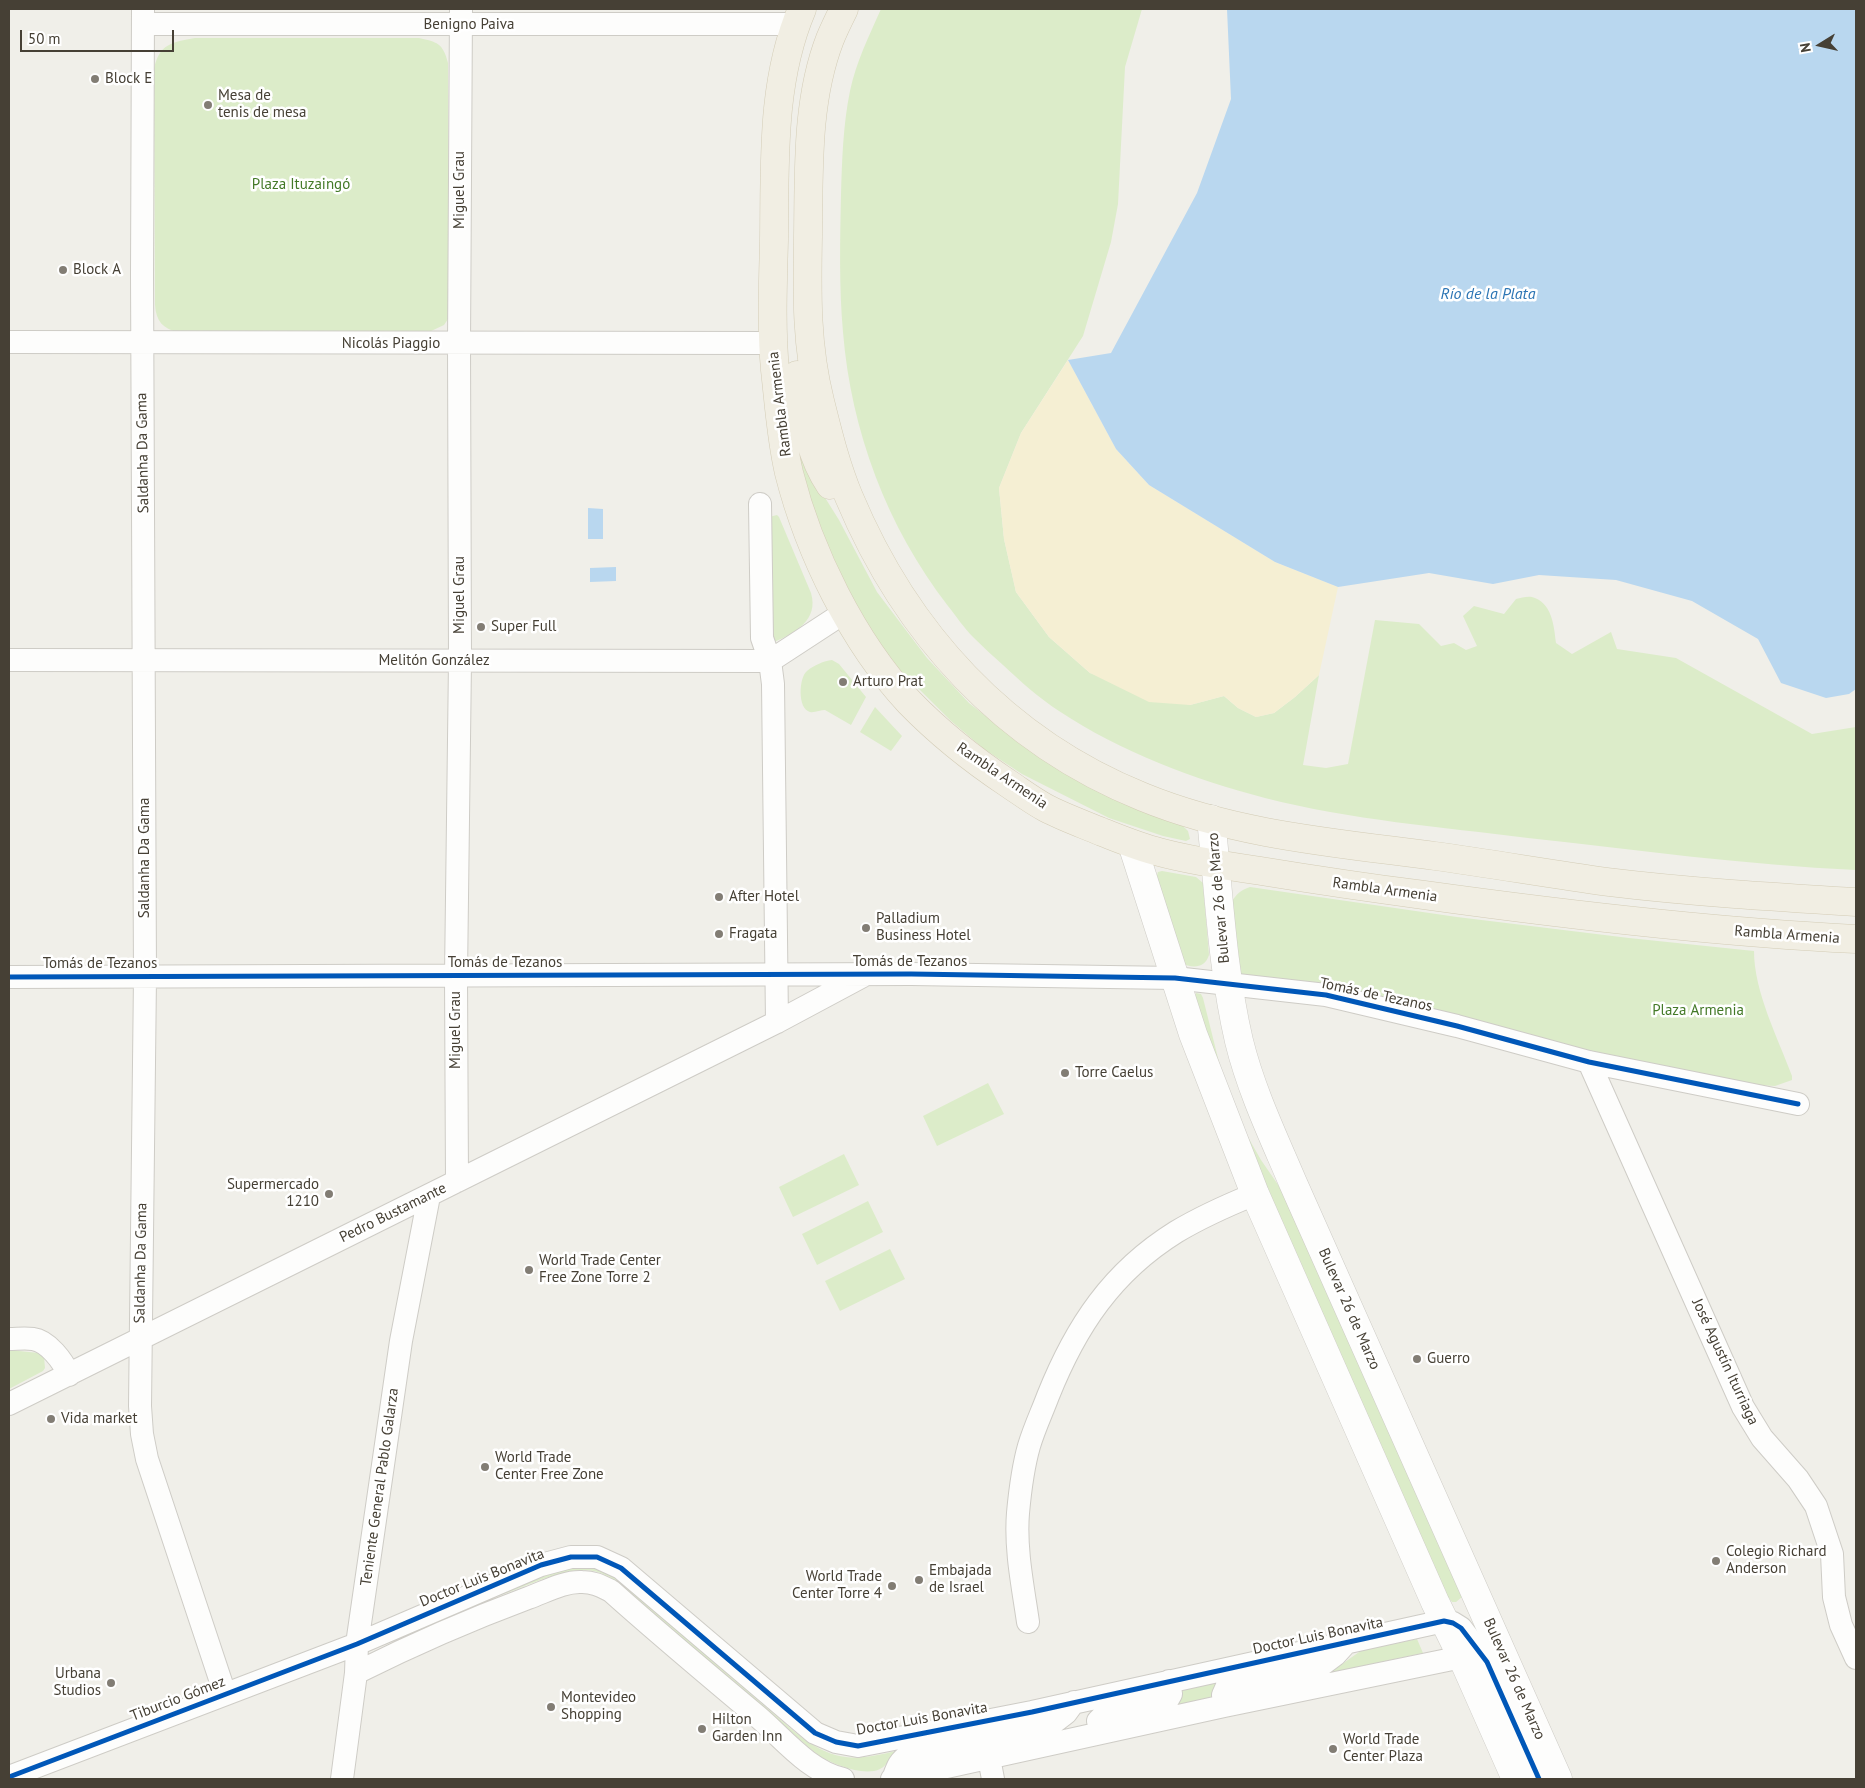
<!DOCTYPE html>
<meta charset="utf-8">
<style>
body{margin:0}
#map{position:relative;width:1865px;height:1788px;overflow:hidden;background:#f0efe9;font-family:"PT Sans",sans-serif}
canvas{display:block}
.frame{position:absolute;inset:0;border:10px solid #464035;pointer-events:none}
.north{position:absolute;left:1795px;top:20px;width:50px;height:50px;-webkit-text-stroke:4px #fff;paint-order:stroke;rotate:260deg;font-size:14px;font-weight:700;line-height:20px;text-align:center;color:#464035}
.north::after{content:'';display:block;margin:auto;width:18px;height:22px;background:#464035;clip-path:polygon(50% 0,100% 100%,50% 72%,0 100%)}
.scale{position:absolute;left:20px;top:30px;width:154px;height:22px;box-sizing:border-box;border:2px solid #464035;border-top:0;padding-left:6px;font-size:15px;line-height:18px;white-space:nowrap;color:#464035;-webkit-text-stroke:4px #fff;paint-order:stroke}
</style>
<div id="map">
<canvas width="1865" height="1788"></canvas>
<div class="frame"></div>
<div class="north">N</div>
<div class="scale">50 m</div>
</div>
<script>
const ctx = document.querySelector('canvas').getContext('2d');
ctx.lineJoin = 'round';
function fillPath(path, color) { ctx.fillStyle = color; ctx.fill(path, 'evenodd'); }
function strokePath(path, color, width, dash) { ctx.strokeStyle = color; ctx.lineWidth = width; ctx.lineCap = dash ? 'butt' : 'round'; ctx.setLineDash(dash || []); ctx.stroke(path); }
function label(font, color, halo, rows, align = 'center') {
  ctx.font = font + ' "PT Sans",sans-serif'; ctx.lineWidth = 5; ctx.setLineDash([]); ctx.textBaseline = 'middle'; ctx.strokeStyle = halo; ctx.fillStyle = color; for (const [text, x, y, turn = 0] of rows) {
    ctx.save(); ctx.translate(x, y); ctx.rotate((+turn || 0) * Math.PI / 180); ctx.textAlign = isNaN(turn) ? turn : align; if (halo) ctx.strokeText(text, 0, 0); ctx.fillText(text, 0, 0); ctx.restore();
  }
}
const green = new Path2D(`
 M 881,9 L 1142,9 L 1125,67 L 1118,204 L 1111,242 L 1083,336 L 1021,433 L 999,488 L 1004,539 L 1016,592 L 1049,637 L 1090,673 L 1190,705 L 1224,696 L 1238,708 L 1256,717 L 1274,713 L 1295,697 L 1319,675 L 1303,765 L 1326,768 L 1348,764 L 1375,620 L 1419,624 L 1441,646 L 1454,643 L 1466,650 L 1477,646 L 1463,616 L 1474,606 L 1504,614 L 1516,599 C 1521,598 1527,596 1532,597 C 1552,602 1554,626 1556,643 L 1572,654 L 1611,632 L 1617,649 L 1676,658 L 1812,734 L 1856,727 L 1856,870 C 1746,865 1637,850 1528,838 C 1441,827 1351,820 1265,798 C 1193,779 1121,752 1059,711 C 1039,698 1020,681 1003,665 C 993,656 983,647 973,637 C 964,628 956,616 948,606 C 887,527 851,431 843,332 C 839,287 840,241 841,195 C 842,161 843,125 850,91 C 856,62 869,36 881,9 Z
 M 195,38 L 419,38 C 437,42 443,43 448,63 L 448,275 L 450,316 L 444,325 L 429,332 L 178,332 C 163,329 156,321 155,305 L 154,69 C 159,44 172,42 195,38 Z
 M 788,373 L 824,496 L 839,520 L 877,592 L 927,658 L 969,703 L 1021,744 L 1050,764 L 1149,813 L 1183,826 L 1188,831 L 1190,839 L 1186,841 L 1163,836 L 1109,818 L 1022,774 L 984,749 L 951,721 L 897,667 L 873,638 L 832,563 L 801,474 Z
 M 777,515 L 779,517 L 811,593 C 819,620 795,633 774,642 L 769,639 L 769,517 Z
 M 832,660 L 839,664 L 866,697 L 851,725 L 825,710 C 821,710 814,713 810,712 C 797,709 799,677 807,671 C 814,665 824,661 832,660 Z
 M 875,707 L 902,736 L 891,751 L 860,732 Z
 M 1162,871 L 1196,877 L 1203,883 L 1209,955 C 1205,968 1193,969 1181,963 L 1156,878 L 1158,872 Z
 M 1250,887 L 1457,917 L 1629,938 L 1754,951 C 1754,992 1778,1038 1792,1076 L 1792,1080 L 1775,1086 L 1737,1084 L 1240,974 L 1231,903 C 1236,894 1241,890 1250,887 Z
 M 1196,993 L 1201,994 L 1203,998 L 1220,1066 L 1244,1130 L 1261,1160 L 1281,1189 L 1401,1456 L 1462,1597 L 1456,1602 L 1452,1602 L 1448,1597 L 1246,1149 L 1195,997 Z
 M 988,1083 L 1004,1114 L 937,1146 L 923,1116 Z
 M 844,1154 L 859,1185 L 793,1217 L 779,1187 Z
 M 868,1201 L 883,1232 L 817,1265 L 802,1234 Z
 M 890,1249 L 905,1279 L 840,1311 L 825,1281 Z
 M 9,1350 L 39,1353 L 44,1357 L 45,1368 L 43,1371 L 9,1389 Z
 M 587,1567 L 598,1569 L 615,1577 L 796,1733 C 838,1766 859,1760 908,1748 C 903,1751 896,1754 891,1758 C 887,1762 885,1767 880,1769 C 863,1777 834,1764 819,1756 L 614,1580 C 605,1574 595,1570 585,1570 C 559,1569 523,1588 498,1596 L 497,1594 L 566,1568 Z
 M 1417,1639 L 1423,1653 L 1237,1693 L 1335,1669 L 1362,1650 Z
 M 1228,1679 L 1212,1698 L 1171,1707 L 1180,1691 L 1184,1689 Z`);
const sand = new Path2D(`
 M 1068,360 L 1116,449 L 1149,485 L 1275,562 L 1338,587 L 1319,675 L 1295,697 L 1274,713 L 1256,717 L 1238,708 L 1224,696 L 1190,705 L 1149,702 L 1090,673 L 1049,637 L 1016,592 L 1004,539 L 999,488 L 1021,433 Z`);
const water = new Path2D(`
 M 1227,9 L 1856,9 L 1856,689 L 1849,694 L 1826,698 L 1781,683 L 1758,639 L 1692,601 L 1616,580 L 1539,575 L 1493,584 L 1429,573 L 1338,587 L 1275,562 L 1149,485 L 1116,449 L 1068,360 L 1111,353 L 1197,193 L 1231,99 Z
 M 588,508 L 603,509 L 603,539 L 588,539 Z
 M 616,567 L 616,581 L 590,582 L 590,568 Z`);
const minor = new Path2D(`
 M 143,9 L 142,275 L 145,977 L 140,1406 L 142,1434 L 147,1459 L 225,1694
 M 143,24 L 796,24
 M 9,342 L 773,343
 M 760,504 L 762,638 L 770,661 L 773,684 L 777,1022
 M 9,660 L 770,661 L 845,612
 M 9,977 L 911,974 L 1175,978 L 1326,995 L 1457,1026 L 1589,1062 L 1798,1104
 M 1589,1062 L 1743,1407 L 1762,1438 L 1798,1479 L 1816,1506 L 1832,1554 L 1834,1597 L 1841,1625 L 1856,1658
 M 457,1181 L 456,976 L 460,661 L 459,344 L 461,9
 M 9,1339 C 17,1339 25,1338 33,1339 C 48,1341 63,1361 69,1375
 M 9,1404 L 777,1022 L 863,976
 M 1028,1622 C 1023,1587 1015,1549 1018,1513 C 1020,1491 1023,1467 1029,1446 C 1034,1429 1042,1412 1048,1396 C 1076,1326 1112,1272 1176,1232 C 1201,1217 1228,1205 1255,1194
 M 356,1673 C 412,1645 469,1620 528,1598 C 545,1592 564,1581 582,1582 C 594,1582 601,1586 611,1591 C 659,1634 708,1675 757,1716 C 783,1738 808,1771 843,1779
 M 1224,1706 L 1223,1695 L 1227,1686 L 1319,1667 L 1335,1655 L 1345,1644
 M 1098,1721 L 1101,1718 L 1167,1701 L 1171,1694 L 1169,1681
 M 989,1758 L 993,1779
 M 9,1777 L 357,1644 L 541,1565 L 571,1557 L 597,1557 L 621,1568 L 815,1733 L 836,1742 L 858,1746 L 1032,1712 L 1444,1621 L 1453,1623 L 1461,1628 L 1487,1662 L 1539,1779
 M 342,1779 L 356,1673 L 357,1644 L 401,1341 L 429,1196
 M 892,1779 L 1224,1706 L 1462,1657 L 1476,1649
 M 893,1779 C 897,1768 899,1761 909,1755 L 1053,1723 L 1066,1713 L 1074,1702`);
const tertiary = new Path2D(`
 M 1211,819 C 1219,893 1222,968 1239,1041 C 1251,1090 1273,1136 1293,1183 L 1558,1779
 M 1132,844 L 1193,1034 L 1255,1194 L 1435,1602 L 1462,1657 L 1516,1779`);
const primary = new Path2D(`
 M 802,9 C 771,82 775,162 774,240 C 773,283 771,327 775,370 C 779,405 781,439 789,473 C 809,552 853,642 909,702 C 939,733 973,760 1009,784 C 1021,792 1033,801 1046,808 C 1063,817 1083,824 1102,832 C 1120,839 1139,847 1159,852 C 1192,861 1227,866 1261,871 C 1316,880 1370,888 1424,895 C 1568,915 1712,932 1856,939
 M 844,9 C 839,19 834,29 830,39 C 806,101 809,171 808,236 C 807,294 806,345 820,401 C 828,433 836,466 849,497 C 906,633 1004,741 1143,797 C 1236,835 1337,843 1435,856 C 1493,864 1550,874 1608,882 C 1690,892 1773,897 1856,902
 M 797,375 C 804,414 808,452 830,485`);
const cycleway = new Path2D(`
 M 9,977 L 911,974 L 1175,978 L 1326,995 L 1457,1026 L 1589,1062 L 1798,1104
 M 9,1777 L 357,1644 L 541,1565 L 571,1557 L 597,1557 L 621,1568 L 815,1733 L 836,1742 L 858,1746 L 1032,1712 L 1444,1621 L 1453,1623 L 1461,1628 L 1487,1662 L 1539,1779`);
const markers = [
 [95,79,5,"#827d74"],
 [208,105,5,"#827d74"],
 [63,270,5,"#827d74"],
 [481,627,5,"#827d74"],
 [843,682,5,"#827d74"],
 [719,897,5,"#827d74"],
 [866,928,5,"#827d74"],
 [719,934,5,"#827d74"],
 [1065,1073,5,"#827d74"],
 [329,1194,5,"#827d74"],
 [529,1270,5,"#827d74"],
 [1417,1359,5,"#827d74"],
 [51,1419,5,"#827d74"],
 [485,1467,5,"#827d74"],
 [1716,1561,5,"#827d74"],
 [919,1580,5,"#827d74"],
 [892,1586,5,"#827d74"],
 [111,1683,5,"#827d74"],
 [551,1707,5,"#827d74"],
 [702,1729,5,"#827d74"],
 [1333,1749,5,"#827d74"]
];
const streetNames = [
 ["Benigno Paiva",469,25],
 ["Miguel Grau",460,190,-90],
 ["Nicolás Piaggio",391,344],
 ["Rambla Armenia",780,404,-97],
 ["Saldanha Da Gama",143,453,-91],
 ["Miguel Grau",460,595,-90],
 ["Melitón González",434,661],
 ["Rambla Armenia",1002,776,34],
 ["Saldanha Da Gama",145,858,-90],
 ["Rambla Armenia",1385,890,8],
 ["Bulevar 26 de Marzo",1219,898,-95],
 ["Rambla Armenia",1787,935,4],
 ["Tomás de Tezanos",910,962],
 ["Tomás de Tezanos",505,963],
 ["Tomás de Tezanos",100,964],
 ["Tomás de Tezanos",1376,995,12],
 ["Miguel Grau",456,1030,-90],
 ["Pedro Bustamante",393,1213,-26],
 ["Saldanha Da Gama",141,1263,-89],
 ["Bulevar 26 de Marzo",1349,1309,66],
 ["José Agustín Iturriaga",1725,1362,65],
 ["Teniente General Pablo Galarza",380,1487,-82],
 ["Doctor Luis Bonavita",482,1578,-22],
 ["Doctor Luis Bonavita",1318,1636,-12],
 ["Bulevar 26 de Marzo",1514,1679,66],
 ["Tiburcio Gómez",178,1699,-21],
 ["Doctor Luis Bonavita",922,1719,-10]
];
const poiNames = [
 ["Block E",105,79],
 ["Mesa de",218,96],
 ["tenis de mesa",218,113],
 ["Block A",73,270],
 ["Super Full",491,627],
 ["Arturo Prat",853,682],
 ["After Hotel",729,897],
 ["Palladium",876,919],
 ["Business Hotel",876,936],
 ["Fragata",729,934],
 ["Torre Caelus",1075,1073],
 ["Supermercado",319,1185,"right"],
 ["1210",319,1202,"right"],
 ["World Trade Center",539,1261],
 ["Free Zone Torre 2",539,1278],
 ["Guerro",1427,1359],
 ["Vida market",61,1419],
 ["World Trade",495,1458],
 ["Center Free Zone",495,1475],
 ["Colegio Richard",1726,1552],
 ["Anderson",1726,1569],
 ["Embajada",929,1571],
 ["de Israel",929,1588],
 ["World Trade",882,1577,"right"],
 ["Center Torre 4",882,1594,"right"],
 ["Urbana",101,1674,"right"],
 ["Studios",101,1691,"right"],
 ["Montevideo",561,1698],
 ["Shopping",561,1715],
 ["Hilton",712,1720],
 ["Garden Inn",712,1737],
 ["World Trade",1343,1740],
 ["Center Plaza",1343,1757]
];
const parkNames = [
 ["Plaza Ituzaingó",301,185],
 ["Plaza Armenia",1698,1011]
];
const waterNames = [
 ["Río de la Plata",1488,294]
];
fillPath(green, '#dcecc9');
fillPath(sand, '#f5efd3');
fillPath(water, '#b9d7ef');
strokePath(minor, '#ceccc6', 24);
strokePath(tertiary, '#ceccc6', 29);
strokePath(primary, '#d3ccb6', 29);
strokePath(minor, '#fdfdfc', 22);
strokePath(tertiary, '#fdfdfc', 28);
strokePath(primary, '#f1eee3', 28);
strokePath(cycleway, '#0057b8', 5);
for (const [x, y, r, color] of markers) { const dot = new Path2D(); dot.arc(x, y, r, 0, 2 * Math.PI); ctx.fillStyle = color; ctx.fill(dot); strokePath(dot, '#fff', 2); }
label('15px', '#464035', '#fff', streetNames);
label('15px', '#464035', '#fff', poiNames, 'left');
label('15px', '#437927', '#fff', parkNames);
label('italic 16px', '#2c75b4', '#fff', waterNames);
</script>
